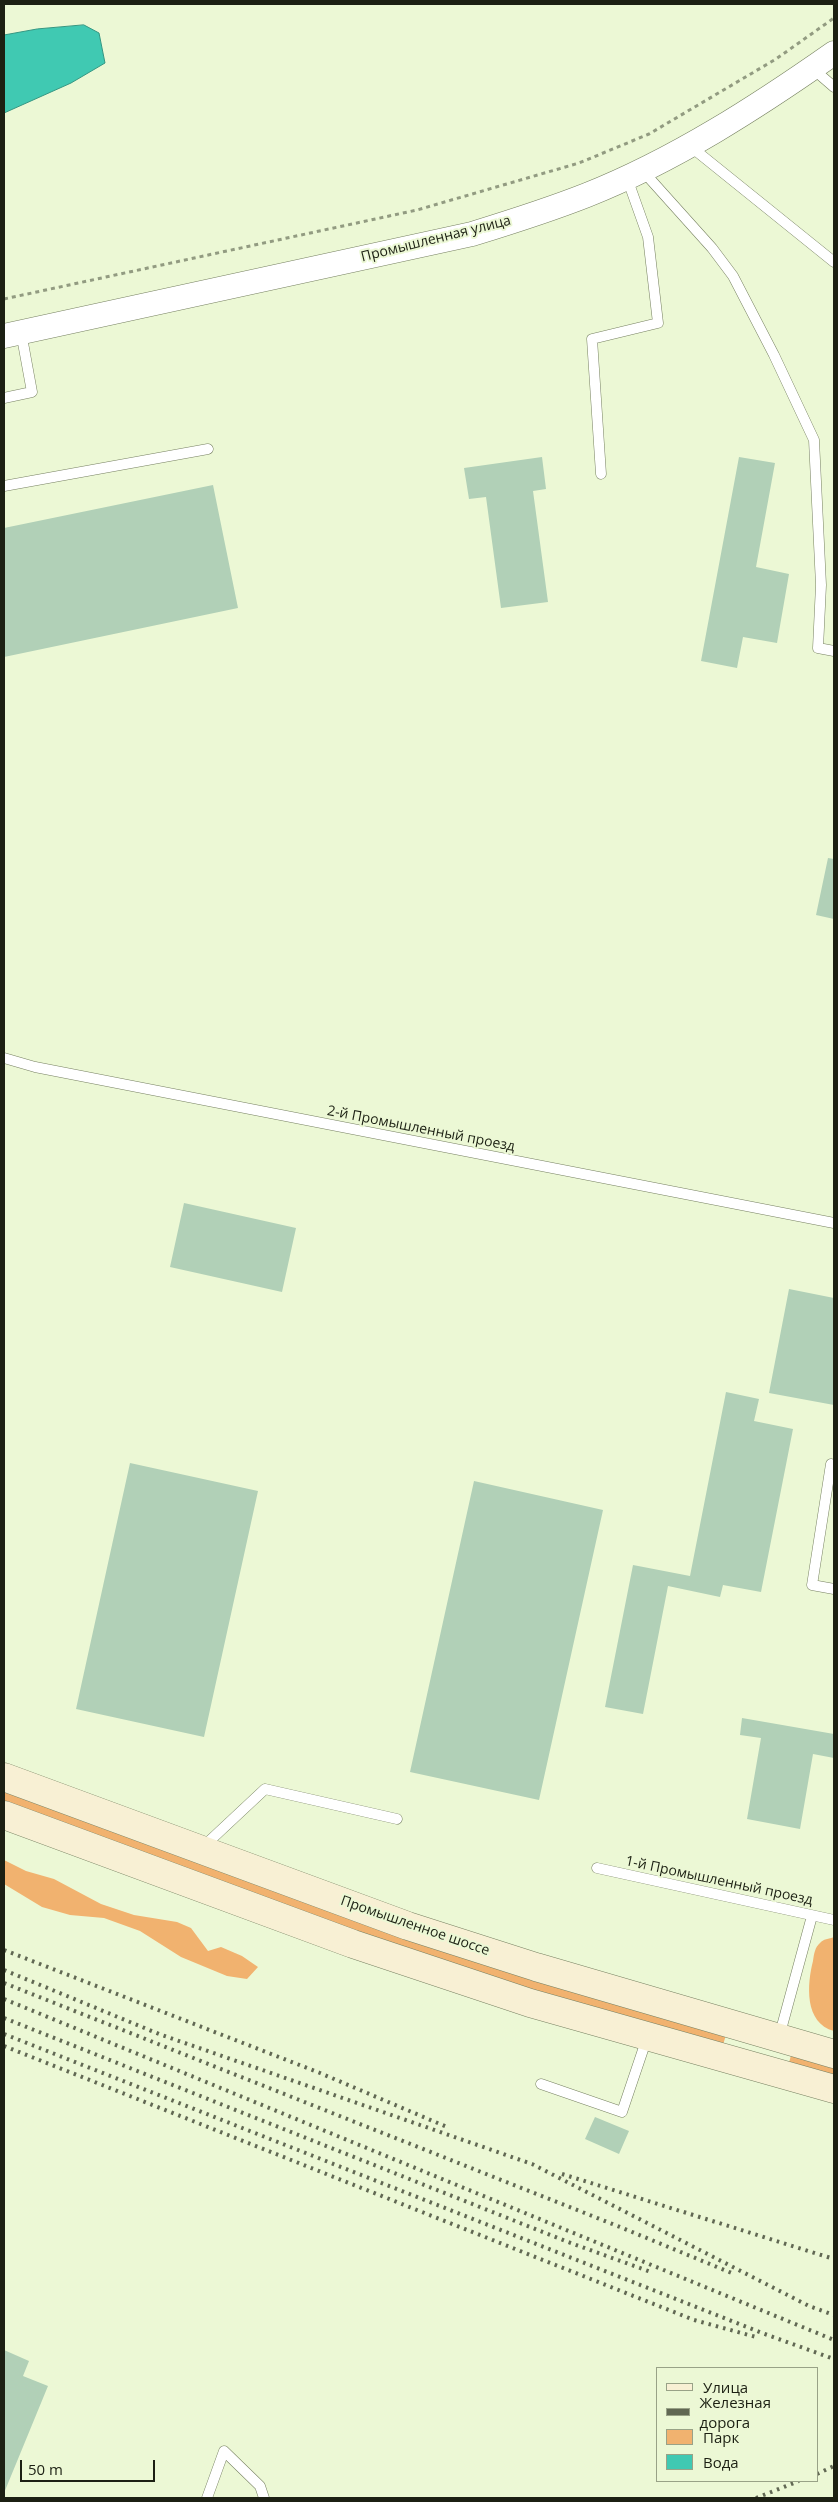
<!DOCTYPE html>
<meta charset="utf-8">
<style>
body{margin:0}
#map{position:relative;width:838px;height:2502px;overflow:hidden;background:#ecf8d5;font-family:"Open Sans",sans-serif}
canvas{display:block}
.frame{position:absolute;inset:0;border:5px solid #1c2013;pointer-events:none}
.legend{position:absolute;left:656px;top:2367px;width:162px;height:115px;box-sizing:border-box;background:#ecf8d5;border:1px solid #99a287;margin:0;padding:6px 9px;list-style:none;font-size:15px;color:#1c2013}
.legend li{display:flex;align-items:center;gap:10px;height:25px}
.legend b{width:25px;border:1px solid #99a287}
.scale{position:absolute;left:20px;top:2460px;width:135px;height:22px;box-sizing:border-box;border:2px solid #1c2013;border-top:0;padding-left:6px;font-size:15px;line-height:18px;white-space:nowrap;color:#1c2013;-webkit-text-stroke:4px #ecf8d5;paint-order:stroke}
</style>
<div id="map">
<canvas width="838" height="2502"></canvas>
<div class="frame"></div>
<ul class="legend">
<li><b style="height:6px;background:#f8f0d4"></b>Улица</li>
<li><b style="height:6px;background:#616853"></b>Железная дорога</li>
<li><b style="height:14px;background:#f1b26f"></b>Парк</li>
<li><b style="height:14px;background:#40c9b2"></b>Вода</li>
</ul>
<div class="scale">50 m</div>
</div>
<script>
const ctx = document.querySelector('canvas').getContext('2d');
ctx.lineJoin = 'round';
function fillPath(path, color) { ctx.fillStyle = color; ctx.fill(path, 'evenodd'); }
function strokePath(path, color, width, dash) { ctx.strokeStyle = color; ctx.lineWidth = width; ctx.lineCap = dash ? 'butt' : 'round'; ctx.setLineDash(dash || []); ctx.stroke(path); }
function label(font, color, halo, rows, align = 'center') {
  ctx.font = font + ' "Open Sans",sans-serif'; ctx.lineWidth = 4; ctx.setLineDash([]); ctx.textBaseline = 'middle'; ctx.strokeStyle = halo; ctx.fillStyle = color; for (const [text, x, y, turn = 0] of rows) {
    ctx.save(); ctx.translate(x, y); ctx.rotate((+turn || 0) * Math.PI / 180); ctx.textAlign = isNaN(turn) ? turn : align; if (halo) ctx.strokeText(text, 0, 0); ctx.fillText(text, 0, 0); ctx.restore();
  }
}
const green = new Path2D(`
 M 4,1788 L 726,2035 L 722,2048 L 385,1944 L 4,1804 Z
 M 4,1860 L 26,1871 L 54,1879 L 101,1904 L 134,1915 L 177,1922 L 191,1928 L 208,1951 L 221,1947 L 242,1956 L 258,1967 L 247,1979 L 227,1976 L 181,1957 L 140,1931 L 104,1918 L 70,1915 L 42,1907 L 4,1884 Z
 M 834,1937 L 834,2031 C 804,2023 807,1984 813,1961 C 814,1954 815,1947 820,1943 C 823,1939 829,1939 834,1937 Z
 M 792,2052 L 834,2066 L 834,2078 L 788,2066 Z`);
const water = new Path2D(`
 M 84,25 L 99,33 L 105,63 L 71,83 L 4,113 L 4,35 L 37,29 Z`);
const building = new Path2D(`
 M 542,457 L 546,489 L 533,491 L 548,602 L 501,608 L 486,497 L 469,499 L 464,468 Z
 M 739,457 L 775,463 L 756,567 L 789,574 L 777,643 L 743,637 L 737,668 L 701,661 Z
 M 213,485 L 238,608 L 4,657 L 4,528 Z
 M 828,858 L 834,859 L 834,919 L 816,915 Z
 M 184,1203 L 296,1228 L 282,1292 L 170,1267 Z
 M 789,1289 L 834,1298 L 834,1405 L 769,1393 Z
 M 726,1392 L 759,1399 L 754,1421 L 793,1429 L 761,1592 L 723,1585 L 720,1597 L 668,1586 L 643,1714 L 605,1707 L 633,1565 L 690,1576 Z
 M 130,1463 L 258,1491 L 204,1737 L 76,1709 Z
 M 474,1481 L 603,1510 L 539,1800 L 410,1772 Z
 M 742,1718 L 834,1734 L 834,1758 L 813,1754 L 800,1829 L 747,1819 L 761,1738 L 740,1735 Z
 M 595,2117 L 629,2131 L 619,2154 L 585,2139 Z
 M 4,2350 L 29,2361 L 23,2376 L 48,2386 L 4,2493 Z`);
const path = new Path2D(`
 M 4,299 L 417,210 L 579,163 L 649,134 L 776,59 L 834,18`);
const service = new Path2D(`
 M 812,68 L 834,87
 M 690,146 L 834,262
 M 642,170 L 712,248 L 733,276 L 774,355 L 814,440 L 821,585 L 818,648 L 834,651
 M 4,398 L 32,392 L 21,332
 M 601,474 L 592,339 L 658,323 L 648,237 L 627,178
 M 4,486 L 208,449
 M 4,1058 L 35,1067 L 834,1223
 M 831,1464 L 812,1585 L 834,1589
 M 203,1847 L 265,1789 L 397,1819
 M 597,1868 L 834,1920
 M 779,2037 L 812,1916
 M 541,2084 L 622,2112 L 647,2038
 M 207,2498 L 224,2451 L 260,2486 L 264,2498`);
const tertiary = new Path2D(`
 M 4,336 L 472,234 C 511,222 549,210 587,195 C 675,160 757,107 834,53`);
const secondary = new Path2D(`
 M 4,1777 L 408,1926 L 536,1967 L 834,2054
 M 4,1815 L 353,1944 L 530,2003 L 834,2089`);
const rail = new Path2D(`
 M 4,1950 L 320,2073 L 447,2127
 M 4,1970 L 159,2034 L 532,2164 L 809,2306 L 834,2315
 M 4,1983 L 620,2227 L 734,2274
 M 4,1999 L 834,2340
 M 4,2018 L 568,2242 L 651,2272
 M 4,2034 L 762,2333 L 834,2359
 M 4,2046 L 694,2320 L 756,2337
 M 562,2174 L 834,2259
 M 817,2474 L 834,2466
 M 756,2498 L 799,2481`);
const streetNames = [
 ["Промышленная улица",436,239,-14],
 ["2-й Промышленный проезд",421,1129,11],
 ["1-й Промышленный проезд",719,1881,12],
 ["Промышленное шоссе",415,1926,19]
];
fillPath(green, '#f1b26f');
fillPath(water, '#40c9b2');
strokePath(water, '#359682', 1);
fillPath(building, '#b1d0b7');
strokePath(service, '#778162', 11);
strokePath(tertiary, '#778162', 25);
strokePath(secondary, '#778162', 29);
strokePath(path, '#929b81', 3, [4, 4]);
strokePath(service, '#fff', 10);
strokePath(tertiary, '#fff', 24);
strokePath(secondary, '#f8f0d4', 28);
strokePath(rail, '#616853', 4, [2.5, 5]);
label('14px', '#1c2013', '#ecf8d5', streetNames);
</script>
